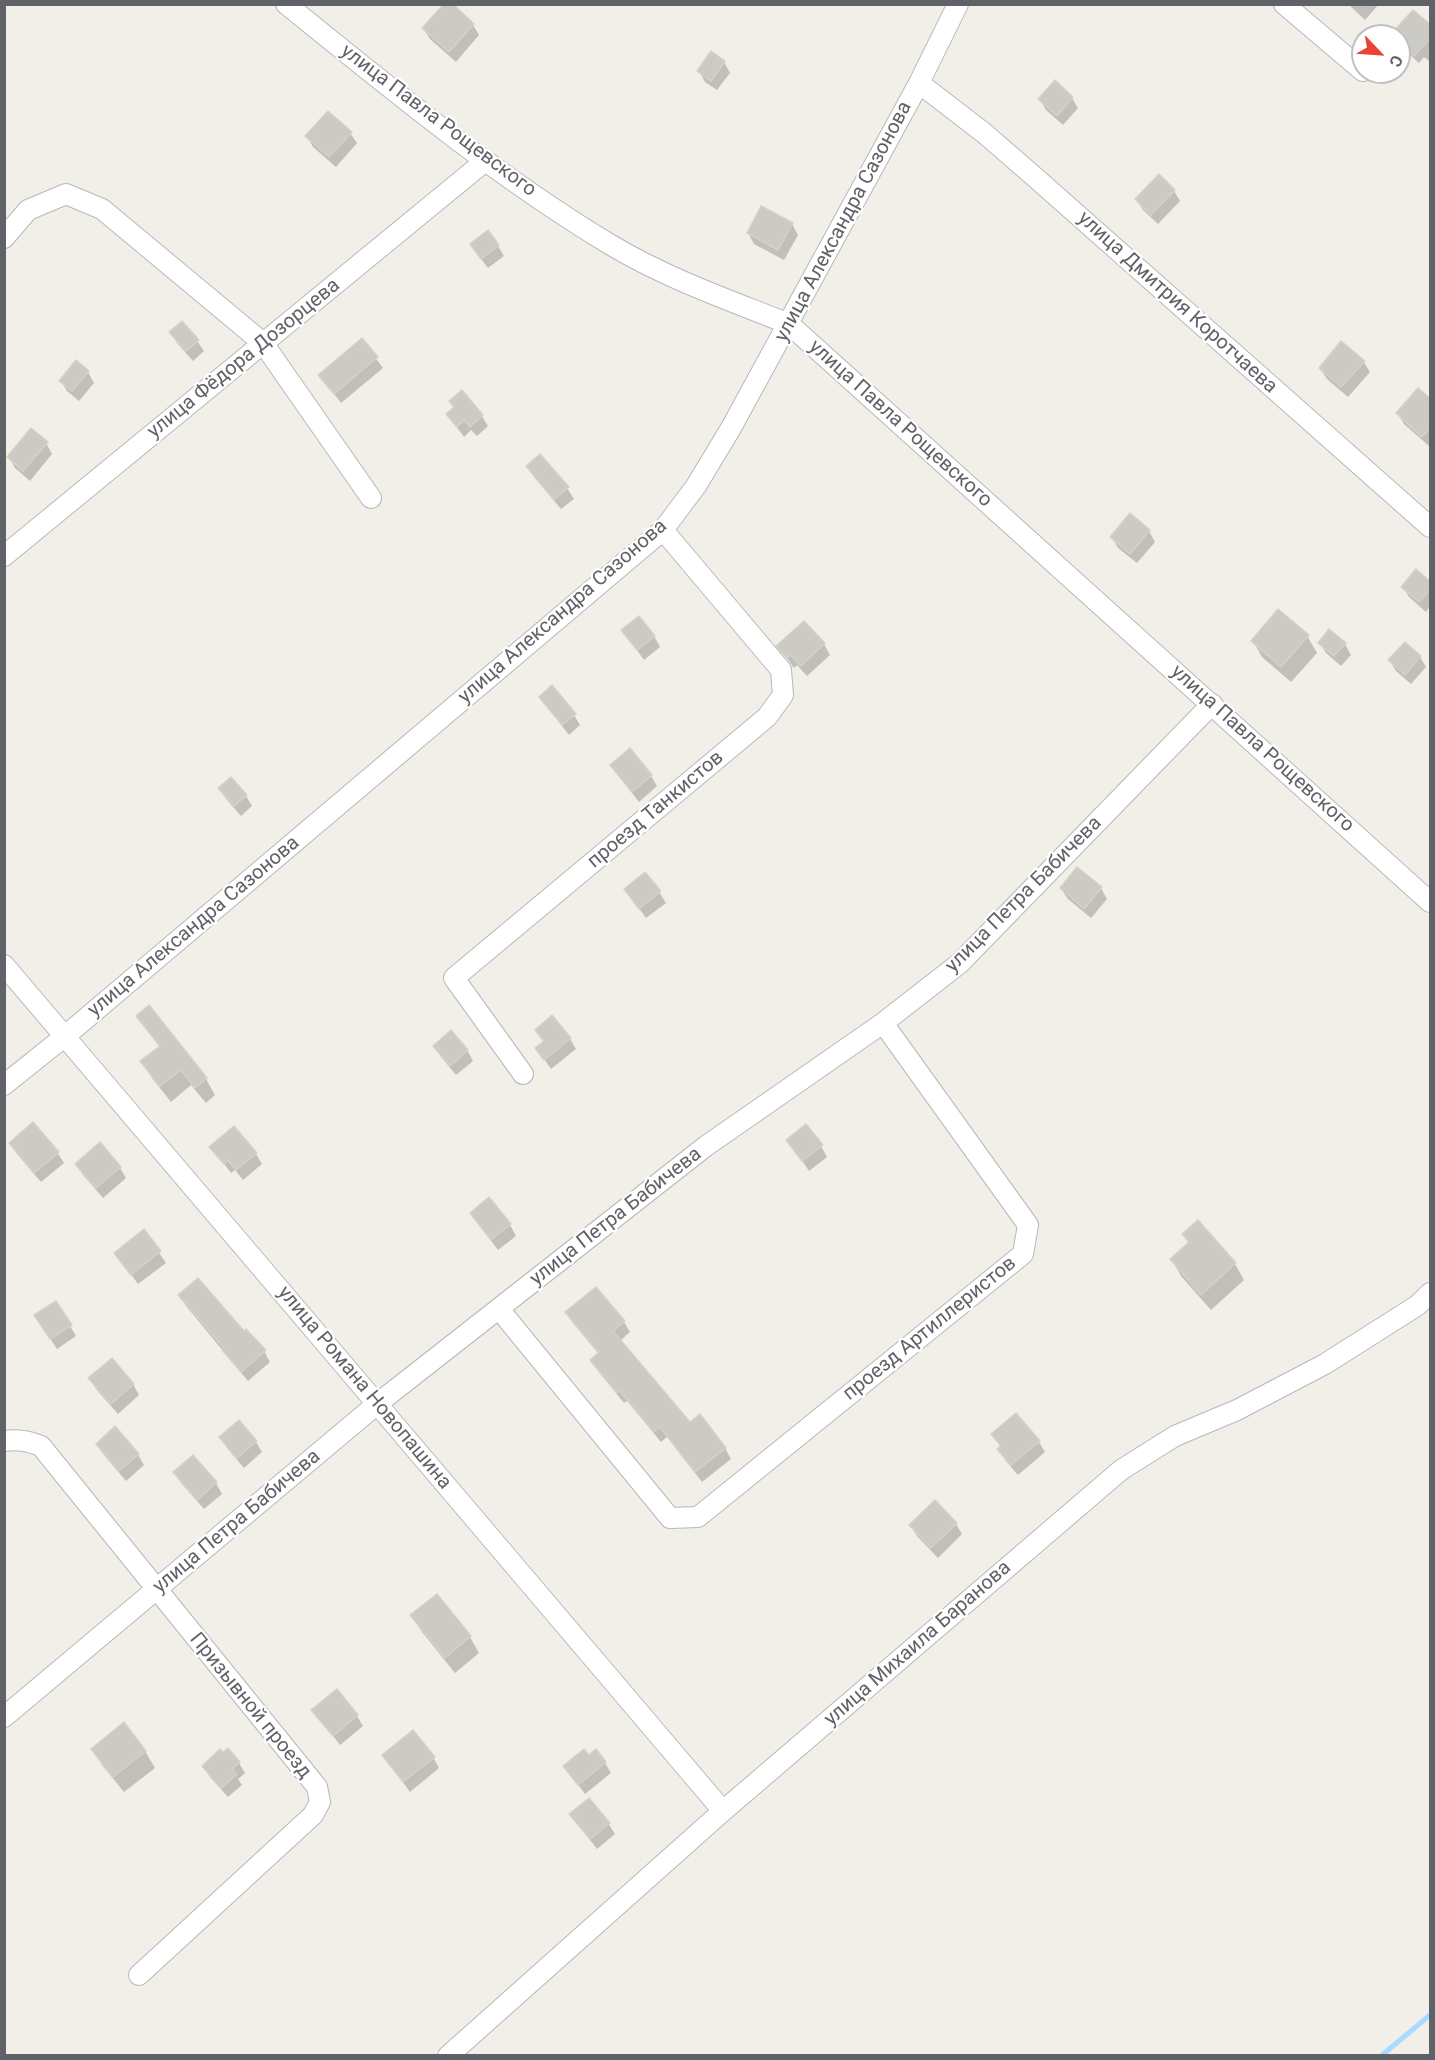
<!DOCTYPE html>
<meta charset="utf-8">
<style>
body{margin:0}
#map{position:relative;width:1435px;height:2060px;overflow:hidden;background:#f1efe8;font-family:Roboto,sans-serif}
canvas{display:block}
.frame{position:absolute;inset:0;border:6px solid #5f6368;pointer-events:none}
.north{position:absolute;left:1351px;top:24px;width:60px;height:60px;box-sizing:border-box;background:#fff;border:2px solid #bfc1c3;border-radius:50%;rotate:115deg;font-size:16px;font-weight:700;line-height:24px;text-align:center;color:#5f6368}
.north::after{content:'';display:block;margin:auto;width:21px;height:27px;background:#ea4335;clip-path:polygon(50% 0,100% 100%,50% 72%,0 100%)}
</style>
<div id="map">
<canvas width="1435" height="2060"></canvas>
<div class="frame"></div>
<div class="north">С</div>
</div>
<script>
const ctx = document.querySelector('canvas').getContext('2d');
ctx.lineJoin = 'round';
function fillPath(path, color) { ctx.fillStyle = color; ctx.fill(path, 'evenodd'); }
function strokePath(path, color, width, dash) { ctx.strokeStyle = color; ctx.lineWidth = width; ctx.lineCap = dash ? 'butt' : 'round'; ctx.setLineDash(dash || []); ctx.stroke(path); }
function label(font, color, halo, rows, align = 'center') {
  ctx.font = font + ' Roboto,sans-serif'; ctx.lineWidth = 4.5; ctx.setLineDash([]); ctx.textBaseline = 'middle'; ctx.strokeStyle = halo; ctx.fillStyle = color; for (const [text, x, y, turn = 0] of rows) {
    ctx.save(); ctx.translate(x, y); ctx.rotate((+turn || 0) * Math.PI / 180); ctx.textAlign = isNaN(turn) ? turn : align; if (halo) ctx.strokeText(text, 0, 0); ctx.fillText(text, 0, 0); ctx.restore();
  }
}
const shadow = new Path2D(`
 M 1348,4 L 1379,4 L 1365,20 Z
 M 1413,12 L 1430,27 L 1430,62 L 1424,57 L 1419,63 L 1399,45 L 1399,36 L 1392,35 Z
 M 473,25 L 479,35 L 456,62 L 430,39 L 424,29 Z
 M 724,62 L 730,73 L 717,90 L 705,82 L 699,71 Z
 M 1072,98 L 1078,108 L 1063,125 L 1046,110 L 1040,99 Z
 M 350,133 L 357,143 L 336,167 L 313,147 L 307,136 Z
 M 1174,191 L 1180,201 L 1158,224 L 1143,210 L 1137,199 Z
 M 792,224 L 798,235 L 784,260 L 754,244 L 748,233 Z
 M 498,246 L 504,256 L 488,268 L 478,255 Z
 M 171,332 L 197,341 L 204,351 L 193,361 L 177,343 Z
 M 362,340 L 383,368 L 341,403 L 320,375 Z
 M 1363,361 L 1370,372 L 1348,397 L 1327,379 L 1320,368 Z
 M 76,362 L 88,372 L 94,383 L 79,401 L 67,391 L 61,381 Z
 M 451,401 L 482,416 L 488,426 L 477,436 L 471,430 L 464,437 L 448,415 L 455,409 Z
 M 1430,401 L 1430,445 L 1429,446 L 1404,424 L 1398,414 Z
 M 46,443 L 52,454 L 30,481 L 15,468 L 9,457 Z
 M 528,467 L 567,488 L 574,499 L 561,509 L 534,477 Z
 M 1149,531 L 1155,542 L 1137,563 L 1118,548 L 1112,537 Z
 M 1430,584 L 1430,606 L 1426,612 L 1409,597 L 1403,587 Z
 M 623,631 L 654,636 L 660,647 L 644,660 Z
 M 1307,636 L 1317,653 L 1291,682 L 1262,657 L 1253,641 Z
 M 1320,643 L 1345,644 L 1351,655 L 1341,666 L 1326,653 Z
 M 824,644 L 830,655 L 807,676 L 797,665 L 794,668 L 778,646 Z
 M 1420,657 L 1426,667 L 1411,684 L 1396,671 L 1390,661 Z
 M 540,697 L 574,715 L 580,725 L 569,735 Z
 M 611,766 L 651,776 L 657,786 L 639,802 Z
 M 220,789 L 246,796 L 252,806 L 241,816 L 226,799 Z
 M 1101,888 L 1107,899 L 1091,918 L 1068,899 L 1061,889 Z
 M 626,890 L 659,892 L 666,903 L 646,918 Z
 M 149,1007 L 206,1079 L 215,1095 L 206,1103 L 191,1085 L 171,1102 L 152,1078 L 142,1062 L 160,1048 L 138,1016 Z
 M 536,1030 L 570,1039 L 576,1049 L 551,1069 L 537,1049 L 544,1043 Z
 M 435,1047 L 467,1050 L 473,1061 L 456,1075 L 441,1057 Z
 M 788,1140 L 821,1146 L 827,1157 L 809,1171 Z
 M 10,1143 L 57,1152 L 64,1163 L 41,1182 L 17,1154 Z
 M 211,1147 L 256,1154 L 262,1164 L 243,1180 L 235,1170 L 231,1173 Z
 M 77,1164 L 120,1168 L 126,1178 L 103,1198 L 83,1175 Z
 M 471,1213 L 510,1225 L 516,1236 L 498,1250 Z
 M 1198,1222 L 1235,1264 L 1244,1280 L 1211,1310 L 1181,1276 L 1172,1260 L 1189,1244 L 1184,1235 Z
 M 144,1231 L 166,1263 L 138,1284 L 116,1253 Z
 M 180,1295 L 244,1333 L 264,1351 L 270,1362 L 248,1381 L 186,1306 Z
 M 567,1312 L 624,1322 L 630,1332 L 620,1341 L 690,1424 L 725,1448 L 731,1459 L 702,1482 L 667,1437 L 661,1442 L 627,1401 L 624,1403 L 598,1371 L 592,1360 L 599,1354 L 573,1323 Z
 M 42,1326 L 70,1326 L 76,1336 L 57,1349 Z
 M 90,1379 L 133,1384 L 139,1395 L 118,1414 L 96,1389 Z
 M 993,1435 L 1039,1442 L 1045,1452 L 1018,1475 L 1005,1460 L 999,1450 L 1001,1448 Z
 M 220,1437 L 256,1442 L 262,1452 L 244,1468 L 227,1448 Z
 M 97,1444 L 138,1455 L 144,1465 L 126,1481 L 104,1455 Z
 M 193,1457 L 216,1483 L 222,1494 L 204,1509 L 181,1483 L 175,1472 Z
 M 956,1524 L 962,1534 L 938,1558 L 917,1536 L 911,1526 Z
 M 436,1596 L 470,1637 L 479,1653 L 455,1673 L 422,1632 L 412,1616 Z
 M 313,1710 L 357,1716 L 363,1726 L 340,1745 Z
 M 93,1749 L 145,1751 L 155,1768 L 124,1792 L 102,1765 Z
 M 384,1756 L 433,1757 L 439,1768 L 410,1792 Z
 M 589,1757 L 605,1763 L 611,1773 L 585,1794 L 565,1766 Z
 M 239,1763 L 245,1773 L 238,1779 L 242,1785 L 228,1797 L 210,1777 L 204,1766 Z
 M 571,1815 L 608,1823 L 615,1834 L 597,1849 Z`);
const stream = new Path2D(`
 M 1381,2056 L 1430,2015`);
const building = new Path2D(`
 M 444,4 L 453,4 L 474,24 L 449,52 L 422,28 Z
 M 1413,10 L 1431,25 L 1431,38 L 1414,56 L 1399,43 L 1399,36 L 1390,35 Z
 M 711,51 L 725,61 L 711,81 L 697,71 Z
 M 1055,80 L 1073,97 L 1057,116 L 1038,99 Z
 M 328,111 L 352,132 L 329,157 L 305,136 Z
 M 1159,174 L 1175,190 L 1151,215 L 1135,199 Z
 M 761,206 L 793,223 L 778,250 L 747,233 Z
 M 488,230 L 499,245 L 481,259 L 470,244 Z
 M 182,321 L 199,340 L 186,351 L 169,332 Z
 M 362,338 L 378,357 L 334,394 L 318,375 Z
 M 1341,341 L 1365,361 L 1341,387 L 1319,368 Z
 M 76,360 L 89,371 L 72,391 L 59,381 Z
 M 1418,388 L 1431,399 L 1431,427 L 1422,437 L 1396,413 Z
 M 462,390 L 483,415 L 470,427 L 464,420 L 457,427 L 446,414 L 454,407 L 449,401 Z
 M 31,428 L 48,442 L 23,471 L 7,457 Z
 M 540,454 L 569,487 L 554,500 L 526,466 Z
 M 1130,513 L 1150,530 L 1130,554 L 1110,537 Z
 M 1416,569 L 1431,582 L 1431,589 L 1419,602 L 1401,587 Z
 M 1278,609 L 1309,635 L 1281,667 L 1251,641 Z
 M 639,616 L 655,636 L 637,650 L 621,630 Z
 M 804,621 L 825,643 L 801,666 L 790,655 L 787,658 L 776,646 Z
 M 1329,629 L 1346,643 L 1334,656 L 1318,643 Z
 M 1405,642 L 1421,656 L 1405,675 L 1388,660 Z
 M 552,685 L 576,714 L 562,725 L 539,697 Z
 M 630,748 L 652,775 L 632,792 L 610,765 Z
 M 231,777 L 247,795 L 234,806 L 218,788 Z
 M 1077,867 L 1102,887 L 1084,909 L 1060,888 Z
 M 645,872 L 661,891 L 639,909 L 624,889 Z
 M 149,1005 L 207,1078 L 195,1088 L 181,1070 L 160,1086 L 140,1061 L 160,1046 L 136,1016 Z
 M 552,1015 L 571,1038 L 544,1060 L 535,1048 L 544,1041 L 535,1030 Z
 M 451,1030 L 468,1050 L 450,1066 L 433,1046 Z
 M 33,1122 L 59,1152 L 34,1173 L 9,1143 Z
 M 806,1124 L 823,1145 L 802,1161 L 786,1140 Z
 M 234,1126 L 257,1153 L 236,1170 L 228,1160 L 224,1164 L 209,1147 Z
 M 100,1142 L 121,1167 L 96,1188 L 75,1164 Z
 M 489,1197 L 511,1224 L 491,1240 L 470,1213 Z
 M 1198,1220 L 1236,1263 L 1201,1295 L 1170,1259 L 1189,1242 L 1182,1234 Z
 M 144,1229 L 161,1251 L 131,1275 L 114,1253 Z
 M 198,1278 L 244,1331 L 246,1329 L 266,1350 L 241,1372 L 222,1350 L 224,1348 L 178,1295 Z
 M 596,1287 L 625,1321 L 613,1331 L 690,1422 L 700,1414 L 726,1448 L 695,1472 L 660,1427 L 654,1432 L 620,1391 L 617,1393 L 590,1360 L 599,1352 L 565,1312 Z
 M 56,1301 L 72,1325 L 50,1339 L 34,1315 Z
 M 112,1358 L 134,1384 L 111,1404 L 88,1378 Z
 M 1016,1413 L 1040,1441 L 1011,1465 L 997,1449 L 1001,1446 L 991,1434 Z
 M 239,1420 L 257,1441 L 237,1458 L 219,1437 Z
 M 115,1426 L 139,1454 L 119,1471 L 96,1444 Z
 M 193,1455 L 217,1482 L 197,1500 L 173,1472 Z
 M 935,1500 L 957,1523 L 931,1548 L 909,1525 Z
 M 437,1594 L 471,1636 L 445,1658 L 410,1615 Z
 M 337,1689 L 358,1715 L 333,1736 L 311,1710 Z
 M 124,1722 L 146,1751 L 113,1777 L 91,1749 Z
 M 413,1730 L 435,1757 L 403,1782 L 382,1755 Z
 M 228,1748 L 240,1762 L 232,1769 L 237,1774 L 221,1788 L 202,1766 L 220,1749 L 223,1752 Z
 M 584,1749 L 589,1755 L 596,1749 L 606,1762 L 578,1785 L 563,1766 Z
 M 589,1798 L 610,1823 L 590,1839 L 569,1814 Z`);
const minor = new Path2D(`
 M 286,4 C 391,89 495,175 611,245 C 666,278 729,300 789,324 L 1430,902
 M 1284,4 L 1363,71
 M 919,83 L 984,133 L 1037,179 L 1430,527
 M 4,238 L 28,210 L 66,194 L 102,209 L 263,343 L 371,498
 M 4,556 L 484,162
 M 4,965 L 723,1811
 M 523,1074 L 454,978 L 767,717 L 783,695 L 781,670 L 663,530
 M 4,1085 L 64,1037 L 663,530 L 696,486 L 731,428 L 919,83 L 958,4
 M 499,1309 L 670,1518 L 698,1517 L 1023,1254 L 1028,1225 L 883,1023
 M 4,1441 C 18,1439 28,1441 41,1446 L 317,1787 L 320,1802 L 313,1815 L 139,1975
 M 4,1717 L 377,1404 L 706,1146 L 883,1023 L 960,963 L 1212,704
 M 448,2056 L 723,1811 L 1121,1470 L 1175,1436 L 1237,1410 L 1325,1364 L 1418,1305 L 1430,1293`);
const streetNames = [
 ["улица Павла Рощевского",438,121,37],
 ["улица Александра Сазонова",844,222,-62],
 ["улица Дмитрия Коротчаева",1177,303,42],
 ["улица Фёдора Дозорцева",244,359,-39],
 ["улица Павла Рощевского",900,424,42],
 ["улица Александра Сазонова",563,612,-41],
 ["улица Павла Рощевского",1262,749,42],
 ["проезд Танкистов",656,810,-40],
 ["улица Петра Бабичева",1024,895,-45],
 ["улица Александра Сазонова",194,927,-40],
 ["улица Петра Бабичева",616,1217,-38],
 ["проезд Артиллеристов",930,1329,-39],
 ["улица Романа Новопашина",364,1388,50],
 ["улица Петра Бабичева",237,1522,-40],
 ["улица Михаила Баранова",918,1644,-41],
 ["Призывной проезд",250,1706,51]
];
fillPath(shadow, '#0003');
strokePath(stream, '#aadaff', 5);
fillPath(building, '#cccac5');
strokePath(building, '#d6d1c6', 1.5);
strokePath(minor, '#b5b8bc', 22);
strokePath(minor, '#fff', 20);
label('20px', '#5f6368', '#fff', streetNames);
</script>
